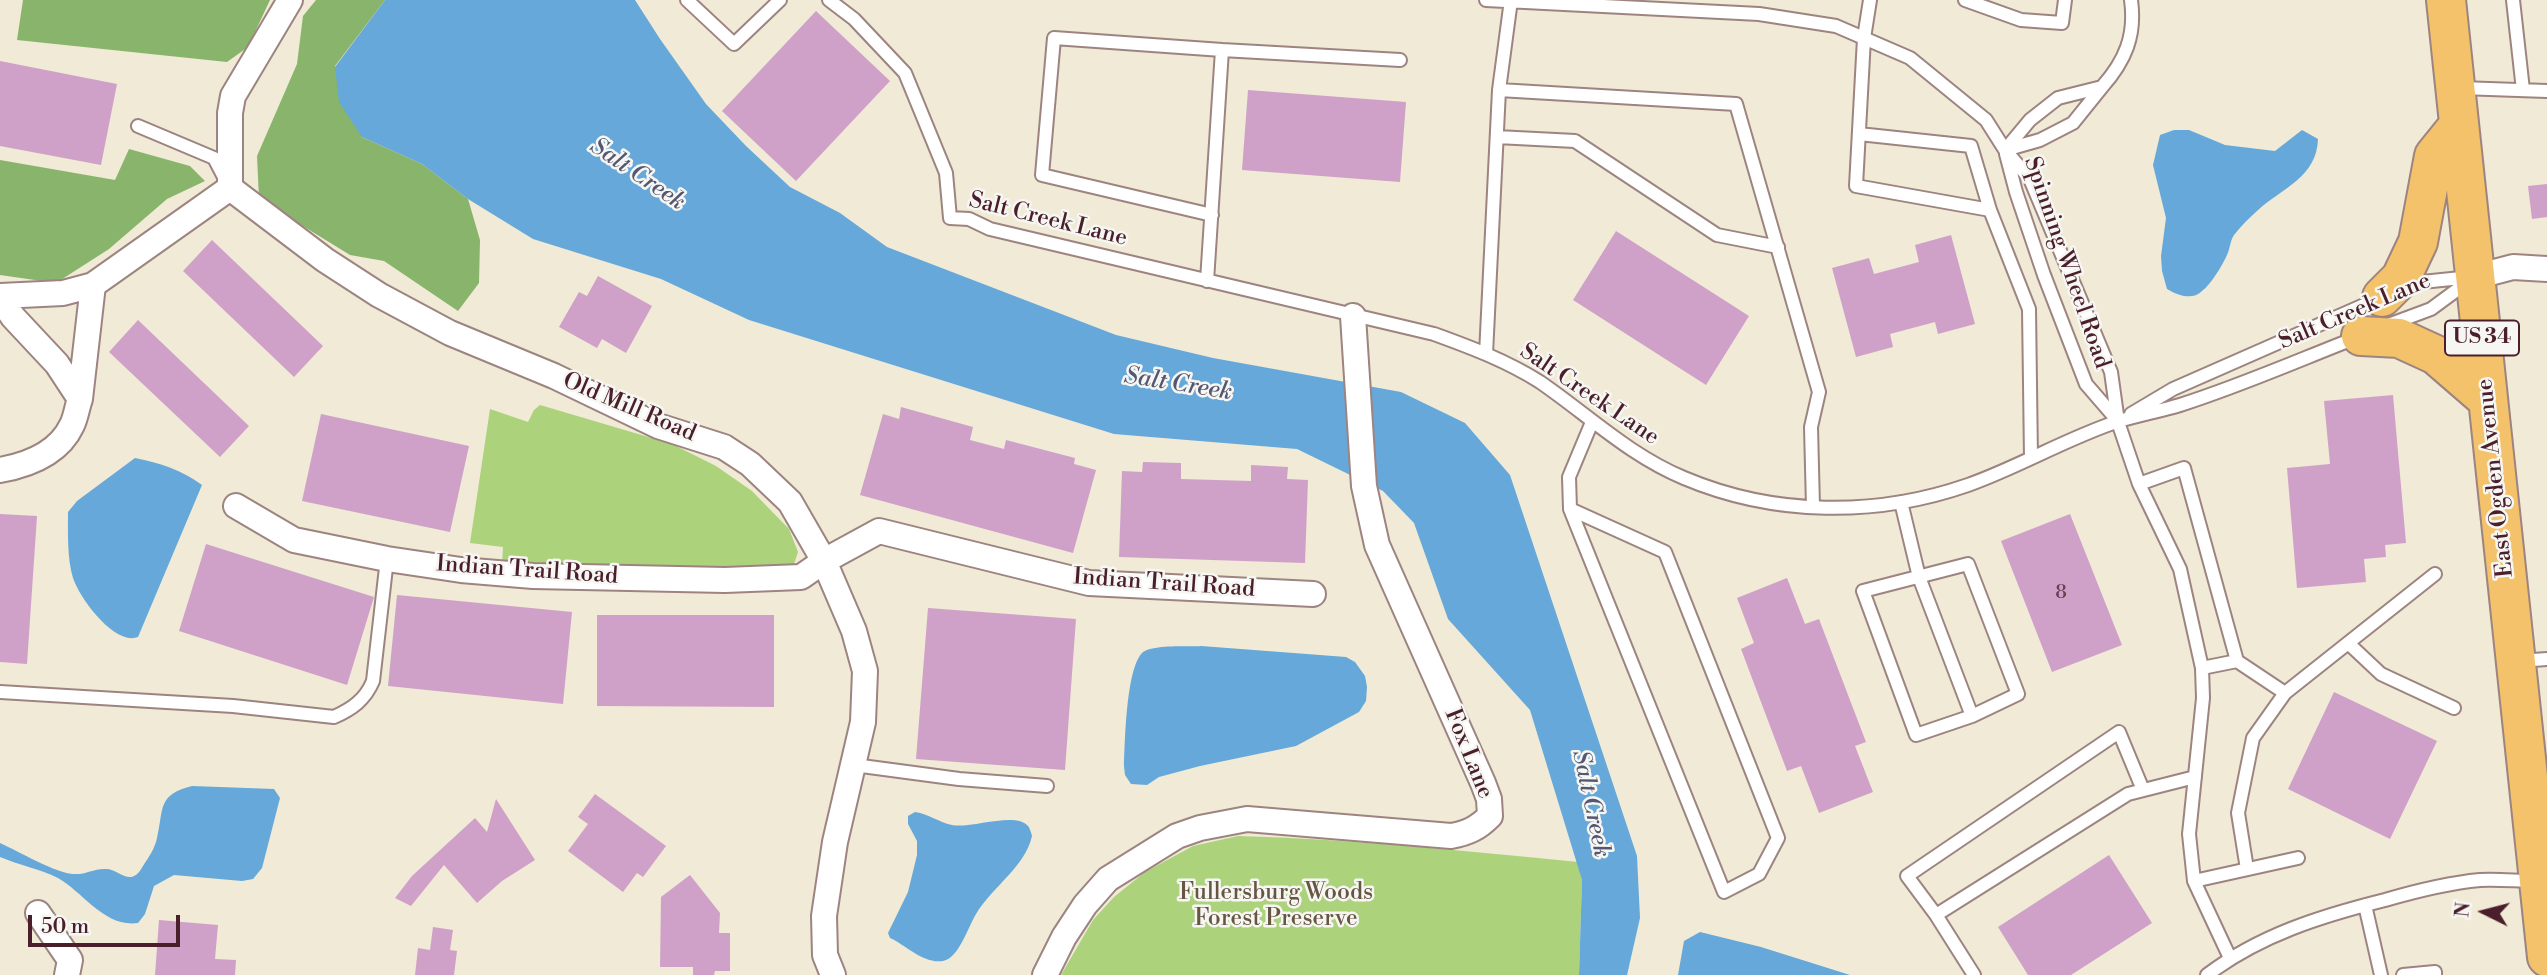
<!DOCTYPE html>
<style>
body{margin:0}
#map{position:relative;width:2547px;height:975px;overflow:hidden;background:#f0ead6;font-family:"Libre Bodoni",serif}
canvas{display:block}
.north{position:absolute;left:2449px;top:877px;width:70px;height:70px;-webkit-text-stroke:5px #f6f6f2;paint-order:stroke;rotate:276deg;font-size:19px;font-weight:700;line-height:28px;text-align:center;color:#4a1f2b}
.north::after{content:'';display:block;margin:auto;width:24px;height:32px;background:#4a1f2b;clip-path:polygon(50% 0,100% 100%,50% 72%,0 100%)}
.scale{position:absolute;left:28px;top:915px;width:152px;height:32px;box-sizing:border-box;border:4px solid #4a1f2b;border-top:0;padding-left:9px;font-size:21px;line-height:24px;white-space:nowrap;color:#4a1f2b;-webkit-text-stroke:5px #f6f6f2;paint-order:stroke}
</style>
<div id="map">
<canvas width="2547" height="975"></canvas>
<div class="north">N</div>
<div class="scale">50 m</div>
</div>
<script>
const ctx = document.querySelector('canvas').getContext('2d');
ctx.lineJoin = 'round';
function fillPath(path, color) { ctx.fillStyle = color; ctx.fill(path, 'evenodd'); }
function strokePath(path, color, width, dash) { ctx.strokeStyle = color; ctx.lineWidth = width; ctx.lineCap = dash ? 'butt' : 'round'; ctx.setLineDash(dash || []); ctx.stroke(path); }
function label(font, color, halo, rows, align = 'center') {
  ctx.font = font + ' "Libre Bodoni",serif'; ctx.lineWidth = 5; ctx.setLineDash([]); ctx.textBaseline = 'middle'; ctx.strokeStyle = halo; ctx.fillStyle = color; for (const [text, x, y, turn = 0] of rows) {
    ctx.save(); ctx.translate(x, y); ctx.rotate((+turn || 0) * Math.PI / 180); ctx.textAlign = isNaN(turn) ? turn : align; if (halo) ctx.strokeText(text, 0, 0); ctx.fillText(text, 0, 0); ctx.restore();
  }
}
const green = new Path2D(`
 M 540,405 L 672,444 L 716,466 L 752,491 L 789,529 L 798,552 L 794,564 L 788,570 L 502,565 L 503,547 L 470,543 L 490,409 L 528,422 L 534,410 Z
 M 1238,836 C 1351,839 1465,851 1578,862 L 1582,880 L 1579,975 L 1061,975 L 1093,920 L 1114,897 L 1145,872 L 1193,846 Z`);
const forest = new Path2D(`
 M 23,0 L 270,0 L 248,47 L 227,62 L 17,40 Z
 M 316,0 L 385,0 L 335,66 L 362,137 L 422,164 L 468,199 L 480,240 L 479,283 L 458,311 L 384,261 L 350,255 L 259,199 L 257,156 L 297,64 L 303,16 Z
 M 129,149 L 190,166 L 205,181 L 167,199 L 109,249 L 56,283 L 0,275 L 0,160 L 115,180 Z`);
const water = new Path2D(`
 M 385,0 L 635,0 L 660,39 L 706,104 L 746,146 L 790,187 L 840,213 L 887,247 L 1116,335 L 1213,358 L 1401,392 L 1465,423 L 1510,475 L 1637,856 L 1640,918 L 1627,975 L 1579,975 L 1582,880 L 1530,710 L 1448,619 L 1414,523 L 1383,491 L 1297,449 L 1114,434 L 749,320 L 661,279 L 533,239 L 468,199 L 422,164 L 362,137 L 339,102 L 335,67 Z
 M 2174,130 L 2189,130 L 2225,145 L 2275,151 L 2302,130 L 2318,139 C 2317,177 2282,188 2257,211 C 2249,218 2241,226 2234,235 C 2230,241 2230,249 2227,255 C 2222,266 2211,284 2202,291 C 2192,301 2177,295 2167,289 L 2162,271 L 2161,256 L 2166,218 L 2153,165 L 2160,135 Z
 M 135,458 C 160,463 182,470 202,485 L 138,637 C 115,646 80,599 73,578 C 67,559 68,532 68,512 L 77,501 Z
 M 1201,646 L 1346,657 L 1355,662 L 1365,676 L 1367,687 L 1366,701 L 1359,712 L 1296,746 L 1200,766 L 1159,777 L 1147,785 L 1131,784 L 1125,775 L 1124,766 C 1125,742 1126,670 1142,653 C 1152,644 1188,647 1201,646 Z
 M 192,786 L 274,789 L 280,798 L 262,868 L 253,879 L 242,881 L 174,875 L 154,886 L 145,914 L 138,923 C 105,928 83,892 58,878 C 40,869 19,865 0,857 L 0,843 C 18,851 57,874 74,874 C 85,875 95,868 106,869 C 115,869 123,878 131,877 C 137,876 140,871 143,866 C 149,857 155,848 157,838 C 164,808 157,795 192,786 Z
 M 915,812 C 929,814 938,822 952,825 C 970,829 1016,811 1028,826 C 1029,826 1032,835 1032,836 C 1025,867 992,887 976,914 C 968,927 959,958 943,961 C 923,964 906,945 890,938 L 888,933 L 908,892 L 917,855 L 917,841 L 908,824 L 908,816 Z
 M 1700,932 L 1761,947 L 1850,975 L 1678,975 L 1684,941 Z`);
const building = new Path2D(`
 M 816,11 L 890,81 L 796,181 L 722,111 Z
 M 0,61 L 117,84 L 101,165 L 0,146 Z
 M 1248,90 L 1406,102 L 1400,182 L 1242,170 Z
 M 2547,184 L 2547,217 L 2532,219 L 2528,186 Z
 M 1616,231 L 1749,316 L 1706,385 L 1573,300 Z
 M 1951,235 L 1975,324 L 1938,334 L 1935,322 L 1890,334 L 1893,347 L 1856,357 L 1832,268 L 1869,258 L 1874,274 L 1919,262 L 1915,245 Z
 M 212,240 L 323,346 L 294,377 L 183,271 Z
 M 598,276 L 652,306 L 626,353 L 602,339 L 597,348 L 559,327 L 579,292 L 587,296 Z
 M 138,320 L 249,426 L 220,457 L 109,352 Z
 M 2393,395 L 2406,543 L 2385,545 L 2386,557 L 2364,559 L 2366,582 L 2297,588 L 2287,468 L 2330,464 L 2324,401 Z
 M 901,407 L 973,427 L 970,440 L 1004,449 L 1006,440 L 1075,458 L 1074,464 L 1096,470 L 1073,553 L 860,495 L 883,414 L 899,419 Z
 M 321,414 L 469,446 L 450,532 L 302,501 Z
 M 1143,462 L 1181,463 L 1181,479 L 1251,481 L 1251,465 L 1288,467 L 1287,479 L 1308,480 L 1305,563 L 1119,557 L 1122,471 L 1142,472 Z
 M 0,514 L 37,516 L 27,664 L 0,662 Z
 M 2070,514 L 2122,645 L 2052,672 L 2001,541 Z
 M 206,544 L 374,597 L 347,685 L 179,631 Z
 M 1787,578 L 1805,624 L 1819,619 L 1866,742 L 1855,746 L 1873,792 L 1819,813 L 1801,766 L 1787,771 L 1741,649 L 1754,643 L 1737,598 Z
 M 397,595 L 572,612 L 563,704 L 388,686 Z
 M 928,608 L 1076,619 L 1065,770 L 916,759 Z
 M 597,615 L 774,615 L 774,707 L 597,706 Z
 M 2334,692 L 2437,741 L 2390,839 L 2288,789 Z
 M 595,794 L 666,846 L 643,877 L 637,873 L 623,892 L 568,851 L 588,824 L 578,817 Z
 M 496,799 L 535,860 L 502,881 L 477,903 L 444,865 L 411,906 L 395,898 L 412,876 L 475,818 L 487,832 Z
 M 2109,855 L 2152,923 L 2071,975 L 2028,975 L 1998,927 Z
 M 690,875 L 720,913 L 719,933 L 730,933 L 730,971 L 715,971 L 714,975 L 693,975 L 693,967 L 660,967 L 661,897 Z
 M 159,920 L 218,925 L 215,959 L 236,960 L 235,975 L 155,975 Z
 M 433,927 L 453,930 L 450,950 L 457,951 L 454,975 L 415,975 L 418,948 L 430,950 Z`);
const service = new Path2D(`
 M 687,0 L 734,44 L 780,0
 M 829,0 L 854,19 L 905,73 L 946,173 L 950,218 L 969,219 L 990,229 L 1434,334 C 1470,347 1507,361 1540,382 C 1588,415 1629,455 1684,478 C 1774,516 1876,517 1968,485 C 2019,467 2067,438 2119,421 C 2139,415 2160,411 2180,405 C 2240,386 2299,360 2358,337
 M 1486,0 L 1759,14 L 1836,26 L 1910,58 L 1986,120 L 2005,150 L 2030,179 L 2111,372 L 2118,422 L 2139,484 L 2180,569 L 2202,668 L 2203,698 L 2189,834 L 2194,881 L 2230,958
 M 1870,0 L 1864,38 L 1856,186 L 1990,210 L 2029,309 L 2031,458
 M 1965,0 L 2021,20 L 2062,23 L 2065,0
 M 2513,0 L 2523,90
 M 1222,50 L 1400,60
 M 2102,87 L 2073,123 L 2040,140 L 2005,150 L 2030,120 L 2058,98 Z
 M 2102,87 C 2125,61 2136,36 2131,0
 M 2460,88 L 2547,91
 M 1499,90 L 1511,0
 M 138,126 L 214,158 L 225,179
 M 1859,134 L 1971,146 L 1990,210
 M 1497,137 L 1575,141 L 1717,235 L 1778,247
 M 2006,154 L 2016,192 L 2044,275 L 2086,384 L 2118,421
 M 1207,281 L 1222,50 L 1054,38 L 1042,175 L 1212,215
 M 2407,287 L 2422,282 L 2471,277
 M 2388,325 L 2431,309 L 2469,281
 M 1486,354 L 1499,90 L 1736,104 L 1819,392 L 1811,427 L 1813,507
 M 2131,414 L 2173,389 L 2380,298
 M 2139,484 L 2184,468 L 2237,661 L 2285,693
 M 1901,502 L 1919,577 L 1972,716 L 1916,735 L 1863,591 L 1968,564 L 2018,694 L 1972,716
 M 1570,509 L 1665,552 L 1778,838 L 1759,874 L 1724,892 L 1570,509 L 1569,477 L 1592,422
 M 2348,643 L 2381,674 L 2454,708
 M 2519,661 L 2547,659
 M 2202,668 L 2237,661
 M 0,692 L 233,706 L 334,717 C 352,709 365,700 373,681 L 387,559
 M 854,765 L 959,779 L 1047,786
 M 2247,869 L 2238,813 L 2253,738 L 2285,693 L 2435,574
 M 2194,881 L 2298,858
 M 2365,905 L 2381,975
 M 1936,915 L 1907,876 L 2119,732 L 2143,790
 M 1974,975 L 1936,915 L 2128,794 L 2195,777
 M 2207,975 C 2260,935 2321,916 2385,900 C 2416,891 2448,883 2480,880 C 2498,879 2517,881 2534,881
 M 2403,975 L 2435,972 L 2435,975`);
const minor = new Path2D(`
 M 290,0 L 233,96 L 230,113 L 230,188 L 325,260 L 379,295 L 450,333 L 554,376 L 658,426 L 724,447 L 750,464 L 790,502 L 824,561 L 854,631 L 865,671 L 863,722 L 835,842 L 824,916 L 825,955 L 833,975
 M 2475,277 L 2513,267 L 2547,269
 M 0,296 L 63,293 L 93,285 L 230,188
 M 0,298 L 13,317 L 57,364 L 80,399 C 77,407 76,417 72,425 C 59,453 28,465 0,470
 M 80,399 L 93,285
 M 236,506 L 294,540 L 387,559 L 461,570 L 533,576 L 725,580 L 801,577 L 824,561 L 879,531 L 1089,583 L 1313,594
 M 38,913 L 70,960 L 67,975
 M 1045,975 L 1064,937 L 1085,905 L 1108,879 L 1177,836 L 1200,828 L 1247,819 L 1451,836 C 1468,833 1478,828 1490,816 L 1489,799 L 1483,783 L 1377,545 L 1364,486 L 1353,316`);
const primary = new Path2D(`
 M 2446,0 L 2547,957
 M 2382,297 L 2401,278 L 2418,242 L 2434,156 L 2459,125
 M 2361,336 L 2399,338 L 2436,355 L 2488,400`);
const numberNames = [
 ["8",2061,593]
];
const shields = [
 [2482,338,74]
];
const shieldNames = [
 ["US 34",2482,338]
];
const streetNames = [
 ["Salt Creek Lane",1048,220,14],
 ["Spinning Wheel Road",2066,263,71],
 ["Salt Creek Lane",2355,312,-23],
 ["Salt Creek Lane",1589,395,34],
 ["Old Mill Road",629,408,23],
 ["East Ogden Avenue",2496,478,-96],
 ["Indian Trail Road",527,571,4],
 ["Indian Trail Road",1164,584,4],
 ["Fox Lane",1468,754,68]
];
const parkNames = [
 ["Fullersburg Woods",1276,893],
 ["Forest Preserve",1276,919]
];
const waterNames = [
 ["Salt Creek",637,175,34],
 ["Salt Creek",1178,385,9],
 ["Salt Creek",1590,804,78]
];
fillPath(green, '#acd27c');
fillPath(forest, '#89b46c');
fillPath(water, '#65a8d9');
fillPath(building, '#cfa1c8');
strokePath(service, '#9d8480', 16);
strokePath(minor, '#9d8480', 28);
strokePath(primary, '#9d8480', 42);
strokePath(service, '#fff', 12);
strokePath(minor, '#fff', 24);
strokePath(primary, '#f3c26a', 38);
label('19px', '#6b4052', null, numberNames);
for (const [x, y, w] of shields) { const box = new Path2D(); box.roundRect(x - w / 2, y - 17.5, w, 35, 5); ctx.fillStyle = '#f6f6f2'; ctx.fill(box); strokePath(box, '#4a1f2b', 2); }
label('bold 21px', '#4a1f2b', null, shieldNames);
label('23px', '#4a1f2b', '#f6f6f2', streetNames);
label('23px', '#675543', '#f6f6f2', parkNames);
label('italic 24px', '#555671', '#f6f6f2', waterNames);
</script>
